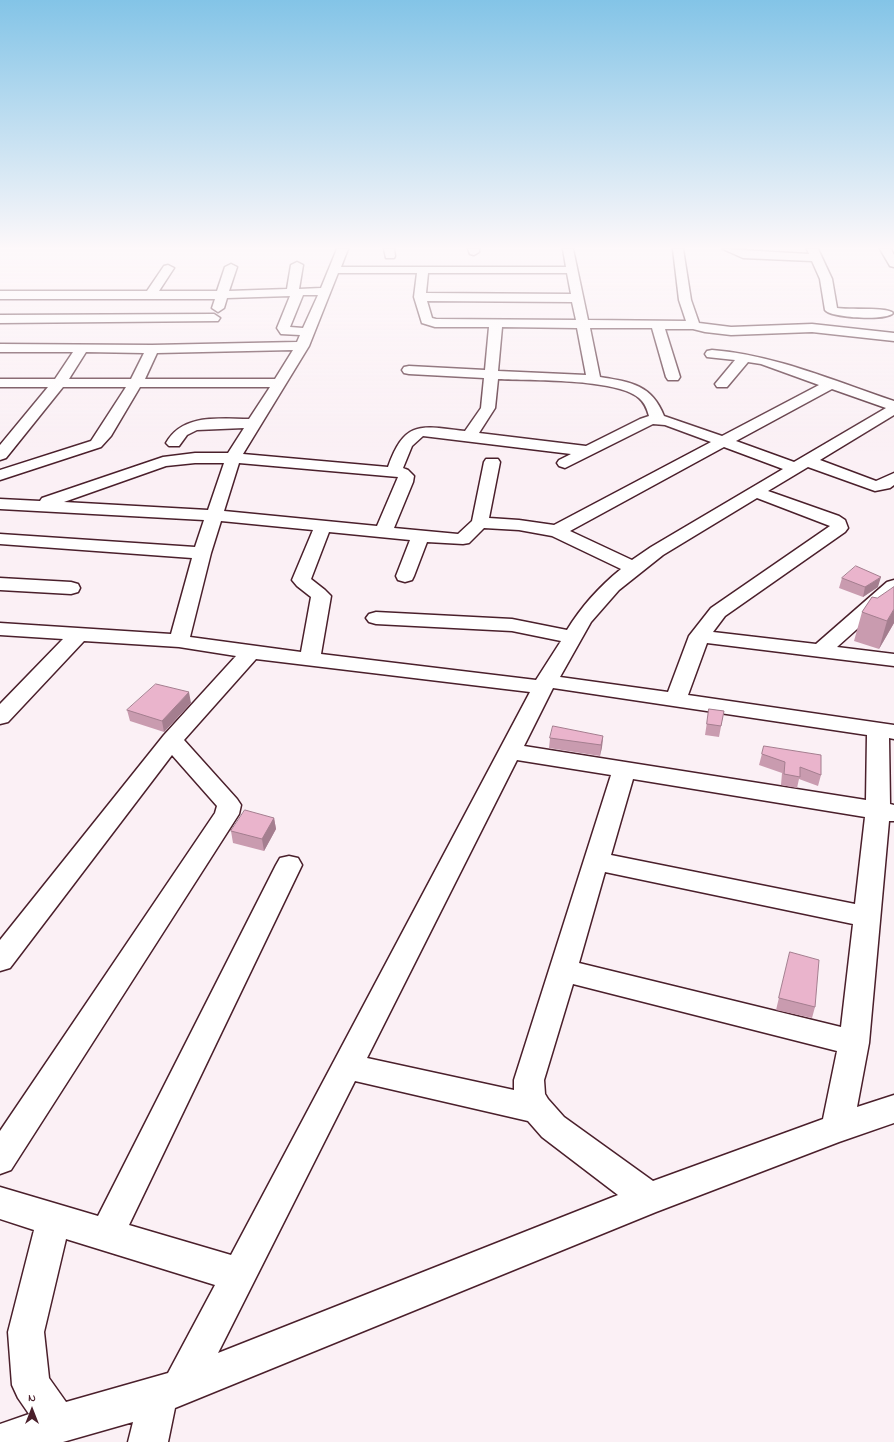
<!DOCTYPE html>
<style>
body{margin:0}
#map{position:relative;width:894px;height:1442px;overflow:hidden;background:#fbf0f5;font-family:"Indie Flower",sans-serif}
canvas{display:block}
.north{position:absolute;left:12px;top:1390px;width:40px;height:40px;-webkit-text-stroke:3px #fff;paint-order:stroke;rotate:0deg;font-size:11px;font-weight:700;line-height:16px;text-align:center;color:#4a1f2b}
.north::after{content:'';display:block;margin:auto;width:14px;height:18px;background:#4a1f2b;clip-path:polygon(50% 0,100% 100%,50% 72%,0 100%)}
</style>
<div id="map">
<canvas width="894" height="1442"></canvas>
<div class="north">N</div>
</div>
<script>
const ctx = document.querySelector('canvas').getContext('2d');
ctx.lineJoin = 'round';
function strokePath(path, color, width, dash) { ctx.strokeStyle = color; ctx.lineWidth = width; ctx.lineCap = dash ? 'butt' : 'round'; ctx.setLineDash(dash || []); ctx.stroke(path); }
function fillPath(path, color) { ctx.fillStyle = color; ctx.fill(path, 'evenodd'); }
const minor = new Path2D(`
 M 337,249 L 348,249 L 341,267 L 566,267 L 563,249 L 573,249 L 588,320 L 686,321 L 679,300 L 673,249 L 683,249 L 691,300 L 699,323 L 731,327 L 812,324 L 894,333 L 894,341 L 812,332 L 731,335 L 705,332 L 693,329 L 665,329 L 680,377 L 678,380 L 668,380 L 666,377 L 652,328 L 590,328 L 600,377 C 631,382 652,385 664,416 L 722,436 L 819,385 L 761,364 L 748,362 L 727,387 L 717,387 L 715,384 L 735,360 L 707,357 L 705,354 L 707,351 L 712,350 C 775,355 834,381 894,401 L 894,415 L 820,460 L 876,481 L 894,473 L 894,485 L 890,488 L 875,491 L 808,467 L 768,491 L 839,516 L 845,520 L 848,528 L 845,532 L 725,616 L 713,632 L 816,644 L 887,582 L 894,580 L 894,596 L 837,647 L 894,654 L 894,666 L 707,643 L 688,695 L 894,725 L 894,739 L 889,738 L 890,804 L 894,805 L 894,821 L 889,821 L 869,1043 L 857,1107 L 894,1095 L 894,1123 L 839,1142 L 656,1212 L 175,1408 L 168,1442 L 128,1442 L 133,1422 L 63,1442 L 0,1442 L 0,1424 L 29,1414 L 18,1398 L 12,1385 L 8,1332 L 34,1230 L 0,1219 L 0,1187 L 98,1216 L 276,865 L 280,858 L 289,856 L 298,858 L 302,865 L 129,1225 L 231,1255 L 530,692 L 256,659 L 184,740 L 237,799 L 241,805 L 239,814 L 11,1170 L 0,1174 L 0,1131 L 215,813 L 217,806 L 172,755 L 10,968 L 0,971 L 0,940 L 164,735 L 236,656 L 179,647 L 84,641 L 8,722 L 0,724 L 0,704 L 63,639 L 0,635 L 0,623 L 171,634 L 192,558 L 0,544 L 0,534 L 195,547 L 204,520 L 0,509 L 0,499 L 40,501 L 42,498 L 163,457 L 195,453 L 228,453 L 244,428 L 197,430 L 187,435 L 179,446 L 169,446 L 166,443 C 183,413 220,419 249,419 L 270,387 L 140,387 L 111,436 L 101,447 L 0,480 L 0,470 L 91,441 L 126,387 L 63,387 L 6,458 L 0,460 L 0,445 L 48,387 L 0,387 L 0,379 L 55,379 L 73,352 L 0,352 L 0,344 L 152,345 L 297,342 L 300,335 L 281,334 L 277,328 L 290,296 L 227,298 L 224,308 L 218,312 L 212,308 L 215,299 L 0,299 L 0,291 L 147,291 L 164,266 L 168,265 L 174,268 L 159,291 L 217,291 L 225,267 L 231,264 L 237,267 L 229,291 L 287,289 L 291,265 L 297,262 L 303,265 L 299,289 L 321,288 ZM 338,273 L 417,273 L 414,297 L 422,323 L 435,327 L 489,327 L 485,370 L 409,366 L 404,367 L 402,370 L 404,373 L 409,374 L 484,378 L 481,408 L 465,431 C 421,426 405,419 388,467 L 243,454 L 309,346 ZM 428,273 L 567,273 L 571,294 L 426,293 ZM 303,295 L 318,295 L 303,328 L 290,327 ZM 427,301 L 572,302 L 576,320 L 436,319 L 432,318 ZM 502,327 L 577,328 L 586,375 L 498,371 ZM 293,350 L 275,379 L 145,379 L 157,353 ZM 86,352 L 144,353 L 131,379 L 69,379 ZM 498,379 C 530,381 616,378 639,398 C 645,403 647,409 649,416 L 640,419 L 586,446 L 479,433 L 495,408 ZM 832,389 L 886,408 L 794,462 L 736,441 ZM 653,424 L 665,425 L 711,442 L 554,525 L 519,520 L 489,518 L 500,462 L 498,459 L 486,459 L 484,462 L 472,521 L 458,534 L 394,528 L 413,482 L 414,476 L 408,470 L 403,468 L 412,446 L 423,436 L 571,454 L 559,460 L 557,463 L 559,466 L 565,468 ZM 724,447 L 783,469 L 651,547 L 632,560 L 570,531 ZM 195,463 L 224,463 L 208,510 L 64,502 L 166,466 ZM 239,463 L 398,477 L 377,526 L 224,511 ZM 757,498 L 830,526 L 711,608 L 689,636 L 668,692 L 560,677 L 591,622 L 619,590 L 663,555 ZM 221,521 L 313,530 L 292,580 L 297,586 L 311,597 L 301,652 L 190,637 L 211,553 ZM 484,528 L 519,530 L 552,536 L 621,569 C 600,586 581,607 567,630 L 512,619 L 376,612 L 369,614 L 366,618 L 369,622 L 376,624 L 512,631 L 561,641 L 536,680 L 321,654 L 331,596 L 325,590 L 311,579 L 329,532 L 410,540 L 396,576 L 398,580 L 405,582 L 412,580 L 414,576 L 427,542 L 463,544 L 469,543 ZM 553,688 L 867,735 L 866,800 L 524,746 ZM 517,760 L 611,775 L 514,1080 L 514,1090 L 367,1058 ZM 633,779 L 865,817 L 855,904 L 611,855 ZM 605,872 L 853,924 L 841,1027 L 579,963 ZM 573,984 L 837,1051 L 823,1119 L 653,1181 L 564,1117 L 548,1099 L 545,1094 L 544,1080 ZM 355,1081 L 528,1121 L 542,1137 L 618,1195 L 218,1353 ZM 66,1239 L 215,1285 L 168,1373 L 66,1402 L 49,1378 L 44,1332 Z
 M 384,249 L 394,249 L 395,256 L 394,258 L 386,258 Z
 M 468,249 L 479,249 L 479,252 L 474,255 L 470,254 Z
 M 723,249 L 809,254 L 807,249 L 818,249 L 832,279 L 837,308 C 847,310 889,307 893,313 C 887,321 831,318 825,310 L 820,279 L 812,261 L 743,258 Z
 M 880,249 L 891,249 L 894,255 L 894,267 L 890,266 Z
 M 214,314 L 220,318 L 218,321 L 0,323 L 0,315 Z
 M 0,578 L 71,582 L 78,584 L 80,588 L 78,592 L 71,594 L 0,590 Z`);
const wall = new Path2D(`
 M 842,578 L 878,587 L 863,597 L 839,588 Z
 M 872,597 L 894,623 L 879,649 L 854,641 L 862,612 Z
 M 191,703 L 164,732 L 130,721 L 127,710 Z
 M 709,709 L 724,711 L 719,737 L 705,735 Z
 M 603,736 L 602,747 L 600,756 L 549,748 L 550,738 Z
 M 764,746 L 821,775 L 818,786 L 799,779 L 797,788 L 781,785 L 782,773 L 759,765 Z
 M 274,818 L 276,829 L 264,851 L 233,843 L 231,831 Z
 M 790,952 L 815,1007 L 812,1018 L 776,1010 Z`);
const shadedWall = new Path2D(`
 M 881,577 L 878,587 L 863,597 L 865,587 Z
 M 894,609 L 894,623 L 879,649 L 887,621 Z
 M 189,692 L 191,703 L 164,732 L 162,721 Z
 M 603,736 L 602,747 L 600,756 L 601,745 Z
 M 274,818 L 276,829 L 264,851 L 262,839 Z`);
const building = new Path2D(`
 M 856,566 L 881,577 L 865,587 L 842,578 Z
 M 894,587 L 894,609 L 887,621 L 862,612 L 872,597 L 877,598 Z
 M 156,684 L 189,692 L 162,721 L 127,710 Z
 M 709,709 L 724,711 L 721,726 L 707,724 Z
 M 553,726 L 603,736 L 601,745 L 550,738 Z
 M 764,746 L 821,755 L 821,775 L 800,767 L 800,777 L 784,774 L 785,762 L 762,754 Z
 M 245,810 L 274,818 L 262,839 L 231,831 Z
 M 790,952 L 819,960 L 815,1007 L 779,998 Z`);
strokePath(minor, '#4a1f2b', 3);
fillPath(minor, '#fff');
fillPath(wall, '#c99baf');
fillPath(shadedWall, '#a47e8f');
fillPath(building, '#eab4cc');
strokePath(building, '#a47e8f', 1);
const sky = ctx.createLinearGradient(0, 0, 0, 451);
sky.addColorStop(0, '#83c4e7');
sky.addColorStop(0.55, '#fdf8fa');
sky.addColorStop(1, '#fdf8fa00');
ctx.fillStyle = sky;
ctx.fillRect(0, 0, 894, 451);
</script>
